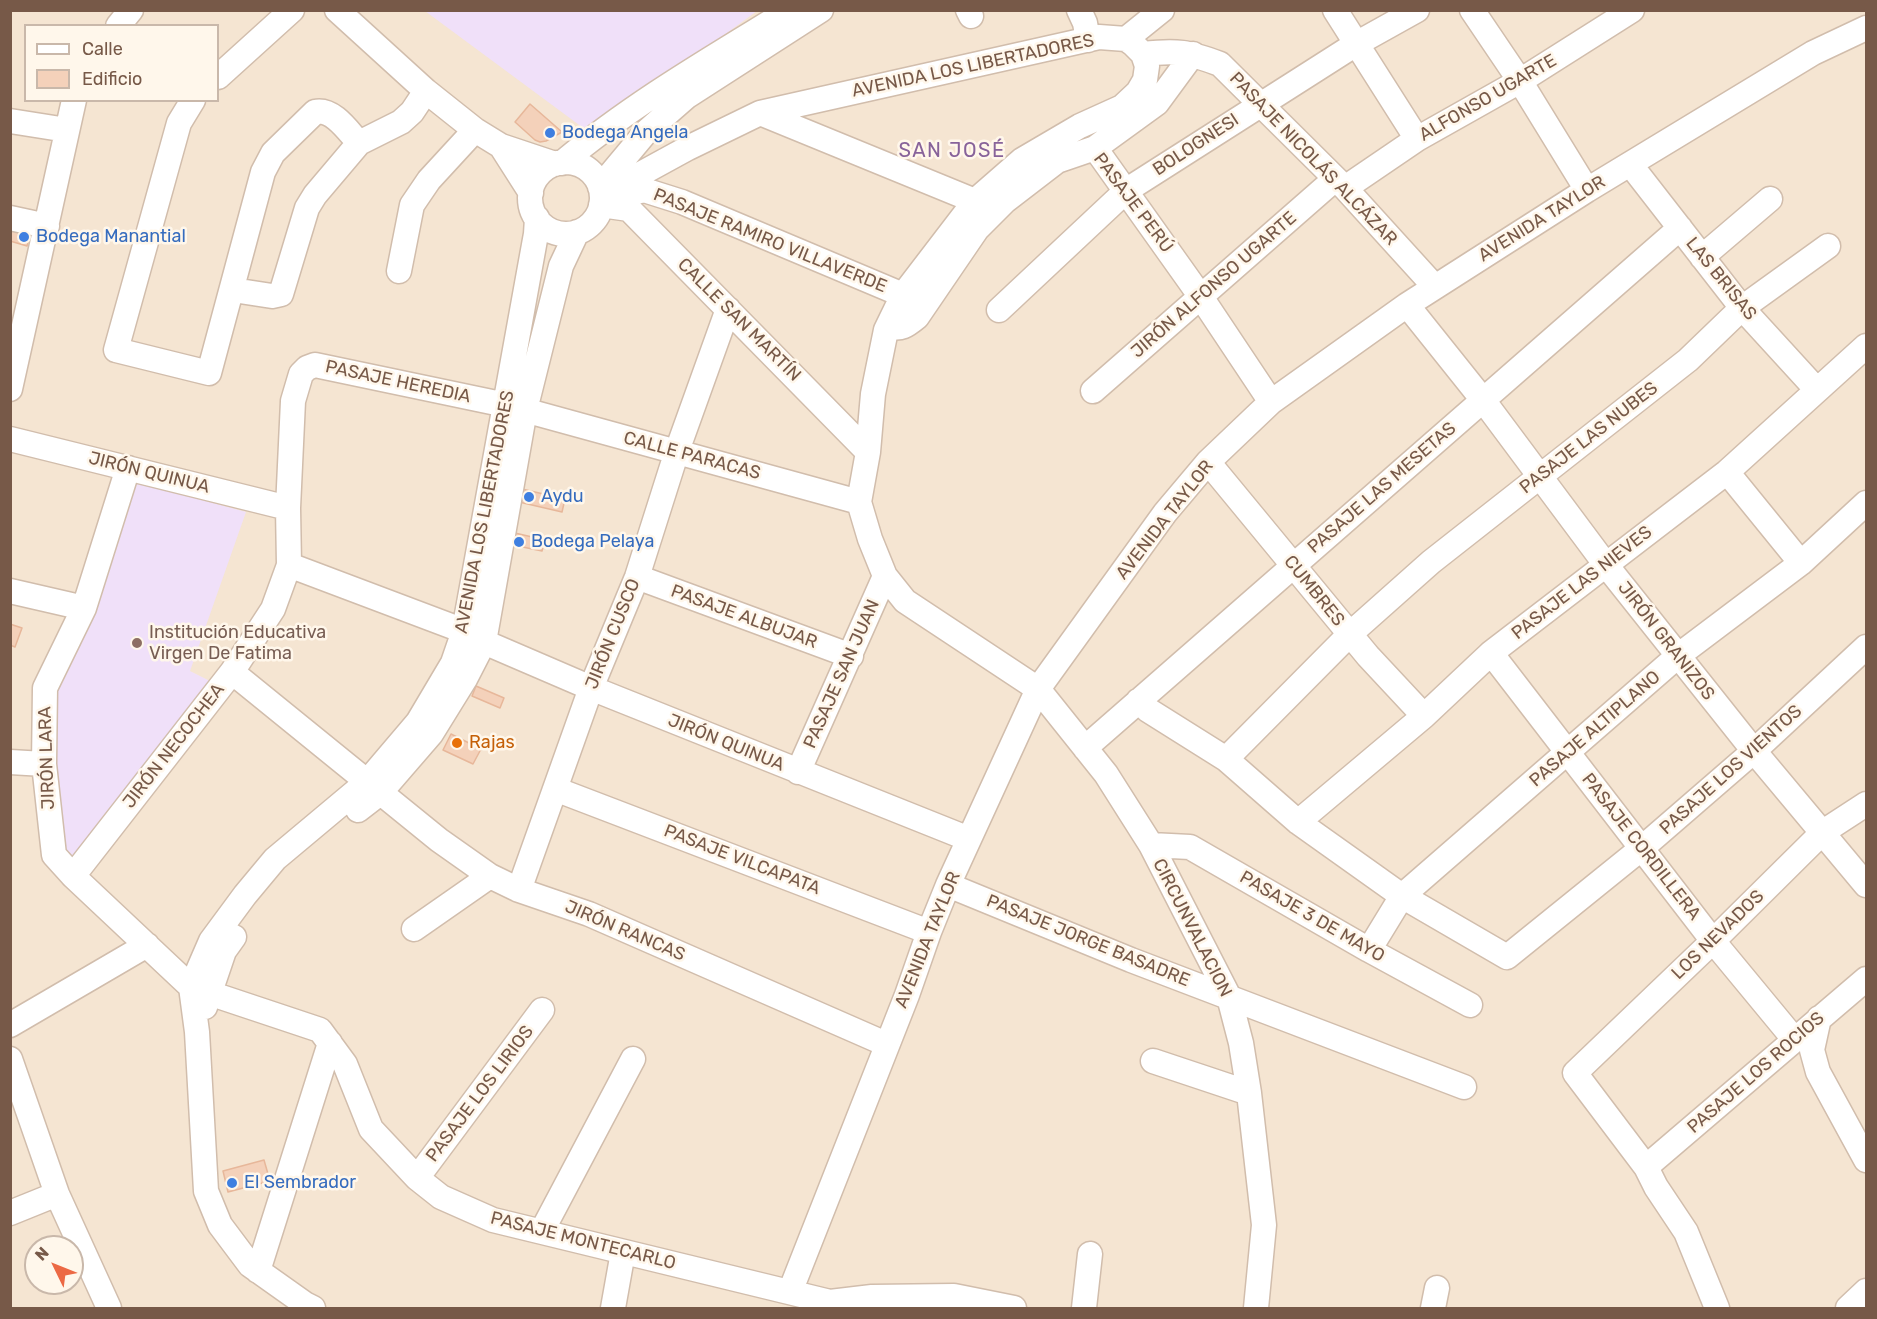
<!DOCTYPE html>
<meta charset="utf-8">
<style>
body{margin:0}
#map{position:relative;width:1877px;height:1319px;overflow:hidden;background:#fdf3e4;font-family:Rubik,sans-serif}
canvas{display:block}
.frame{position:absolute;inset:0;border:12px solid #775948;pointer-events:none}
.legend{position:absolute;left:24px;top:24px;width:195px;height:78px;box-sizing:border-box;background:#fff7eb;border:2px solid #c9b8aa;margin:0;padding:8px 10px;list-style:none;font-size:18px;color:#775948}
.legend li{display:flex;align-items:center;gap:12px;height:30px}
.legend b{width:30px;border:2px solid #c9b8aa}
.north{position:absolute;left:24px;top:1235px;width:60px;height:60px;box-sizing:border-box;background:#fff7eb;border:2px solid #c9b8aa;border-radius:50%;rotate:313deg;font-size:16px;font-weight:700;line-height:24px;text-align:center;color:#775948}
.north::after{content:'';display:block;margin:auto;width:21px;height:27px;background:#ec6944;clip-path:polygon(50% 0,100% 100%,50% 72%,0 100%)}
</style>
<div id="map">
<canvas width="1877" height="1319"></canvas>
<div class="frame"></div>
<ul class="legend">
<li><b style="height:8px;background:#fff"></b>Calle</li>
<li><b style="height:16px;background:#f4d1ba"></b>Edificio</li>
</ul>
<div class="north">N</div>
</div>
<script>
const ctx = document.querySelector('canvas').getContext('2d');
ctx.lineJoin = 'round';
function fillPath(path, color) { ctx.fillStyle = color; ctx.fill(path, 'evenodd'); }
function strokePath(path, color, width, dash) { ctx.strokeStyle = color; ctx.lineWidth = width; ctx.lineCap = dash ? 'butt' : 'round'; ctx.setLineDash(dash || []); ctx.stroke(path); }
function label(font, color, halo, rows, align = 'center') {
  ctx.font = font + ' Rubik,sans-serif'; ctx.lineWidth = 5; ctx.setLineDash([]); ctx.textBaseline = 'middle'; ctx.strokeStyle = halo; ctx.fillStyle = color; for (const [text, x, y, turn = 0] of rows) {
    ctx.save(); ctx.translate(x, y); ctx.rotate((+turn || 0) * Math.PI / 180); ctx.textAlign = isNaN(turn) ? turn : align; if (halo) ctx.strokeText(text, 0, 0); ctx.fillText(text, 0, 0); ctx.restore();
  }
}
const residential = new Path2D(`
 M 11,11 L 1866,11 L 1866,1308 L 11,1308 ZM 26,26 L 218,26 L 218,100 L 26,100 ZM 36,1247 L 72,1247 L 72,1283 L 36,1283 Z`);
const education = new Path2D(`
 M 425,11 L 757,11 L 590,133 Z
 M 129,480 L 246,512 L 190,671 L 212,682 L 85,854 L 72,856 L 61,854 L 51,687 Z`);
const building = new Path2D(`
 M 530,104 L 562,132 L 546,141 L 540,142 L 535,140 L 515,122 Z
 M 10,223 L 25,227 L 30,235 L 27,246 L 10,241 Z
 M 522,489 L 565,499 L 562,512 L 519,502 Z
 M 515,533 L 545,540 L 542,551 L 513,545 Z
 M 10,624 L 22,628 L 15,647 L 10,645 Z
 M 476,686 L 504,698 L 500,708 L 472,696 Z
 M 451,734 L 481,749 L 473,764 L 443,750 Z
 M 264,1160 L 270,1181 L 228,1192 L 223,1171 Z`);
const minor = new Path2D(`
 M 337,10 L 426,91 L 475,130 L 501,146 L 555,164
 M 968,10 L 971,16
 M 1079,10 L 1085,23 L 1088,40
 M 1335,10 L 1417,139
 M 1472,10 L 1520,81 L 1587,190
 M 118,26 L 131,10
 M 1126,39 L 1162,10
 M 1143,54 C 1178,50 1188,52 1220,64 L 1345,188 L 1435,287
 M 218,77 L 292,10
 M 193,100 L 179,123 L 116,350 L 209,373 L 263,172 L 273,153 L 315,112 C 333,108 348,131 359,143
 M 760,113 L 975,201
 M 10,121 L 67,130
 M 501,146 L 531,193
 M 1095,148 L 1157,103 L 1193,54
 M530 198a36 36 0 1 1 72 0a36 36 0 1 1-72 0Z
 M 562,163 C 632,104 712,58 790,10
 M 1630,164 L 1742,308 L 1817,390
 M 600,187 L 646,132 L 686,97 L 821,10
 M 1345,188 L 1417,139 L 1520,81 L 1632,10
 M 602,195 L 688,148 L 760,113 L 1099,37 L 1126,39 L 1133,44 L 1143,54 L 1147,66 L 1145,80 L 1138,92 L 1122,107 L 1080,126 L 1022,160 L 975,201 L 903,295 L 886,330 L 873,394 L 868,452 L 859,502 L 870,539 L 885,576 L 905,601 L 1038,689 L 1106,774 L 1151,845 L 1229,997 L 1241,1043 L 1249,1093 L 1264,1225 L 1256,1308
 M 616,197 L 644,190 L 682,202 L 903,295
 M 601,205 L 629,209 L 868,452
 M 10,218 L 47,226
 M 1702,257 L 1770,199
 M 399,271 L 412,205 L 429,180 L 475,130
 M 233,290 L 272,296 L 281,294 L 307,208 L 315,195 L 359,143 L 401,122 L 412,112 L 426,91
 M 1407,305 L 1483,400 L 1606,565 L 1754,751 L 1866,885
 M 999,310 L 1127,190 L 1356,44 L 1417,10
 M 888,326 C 901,330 906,326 917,317 L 977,229 L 1005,201 L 1057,161 L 1095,148 L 1201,297 L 1271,402
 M 10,389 L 74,100
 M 1093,391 L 1335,179
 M 10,439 L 288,508
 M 1208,462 L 1368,656 L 1424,716
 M 128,468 L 84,608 L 45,688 L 44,764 L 54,855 L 73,876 L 191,987 L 320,1030 L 345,1064 L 371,1129 L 417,1178 L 441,1197 L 493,1220 L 830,1302 L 872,1297 L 954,1296 L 1014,1308
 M 1727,472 L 1801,563
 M 289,565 L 464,631 L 484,642 L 591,688 L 969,839
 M 637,577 L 851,656
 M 10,591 L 84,608
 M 1491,653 L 1713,941 L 1794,1039
 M 232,672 L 439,840 L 490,876 L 519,890 L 589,914 L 886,1044
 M 1138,701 L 1148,710 L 1226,759 L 1298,822 L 1402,896 L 1507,957 L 1642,848 L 1754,751 L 1866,647
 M 1085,748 L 1680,228
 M 1226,759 L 1350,634 L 1431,562 L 1688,360 L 1742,308 L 1828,246
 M 10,762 L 44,764
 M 798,772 L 885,576
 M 555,789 L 929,932
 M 358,810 L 380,793 L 431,734 L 465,679 L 484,642 L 525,410 L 561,266 L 577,232
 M 1298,822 L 1424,716 L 1491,653 L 1727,472 L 1866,346
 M 1151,845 L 1190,847 L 1369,950 L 1470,1005
 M 73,876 L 232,672 L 273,609 L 289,565 L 288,508 L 293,401 L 301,374 L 307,368 L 315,365 L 506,405 L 859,502
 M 948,885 L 1131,960 L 1464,1087
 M 519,890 L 591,688 L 637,577 L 677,451 L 728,309
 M 414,929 L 490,876
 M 1369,950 L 1402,896 L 1679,655 L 1801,563 L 1866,503
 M 205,1007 L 224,951 L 234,937
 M 1819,1018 L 1812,1050 L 1818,1072 L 1866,1160
 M 10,1025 L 147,945
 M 10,1059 L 57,1194 L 109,1308
 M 1153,1061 L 1249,1093
 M 1646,1167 L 1866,979
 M 417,1178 L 542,1010
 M 10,1213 L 57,1194
 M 542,1231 L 633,1059
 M 258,1271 L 330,1043
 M 790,1292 L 907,995 L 929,932 L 948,885 L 1038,689 L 1165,513 L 1208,462 L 1271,402 L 1407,305 L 1587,190 L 1813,53 L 1866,28
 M 313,1308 L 305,1304 L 250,1265 L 220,1225 L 206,1191 L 197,1032 L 191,987 L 211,941 L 245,895 L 275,859 L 367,782 L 418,722 L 453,663 L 464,631 L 536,234 L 537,218
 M 613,1308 L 623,1252
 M 1084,1308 L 1090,1254
 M 1433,1308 L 1437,1288
 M 1717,1308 L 1686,1232 L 1656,1187 L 1646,1167 L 1575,1073 L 1713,941 L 1823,832 L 1866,804
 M 1848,1308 L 1866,1291`);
const markers = [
 [550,133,6,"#3f7fe0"],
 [24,237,6,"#3f7fe0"],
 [529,497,6,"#3f7fe0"],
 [519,542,6,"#3f7fe0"],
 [137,643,6,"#8d6e63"],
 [457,743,6,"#e8710a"],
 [232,1183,6,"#3f7fe0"]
];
const streetNames = [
 ["AVENIDA LOS LIBERTADORES",973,66,-12],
 ["ALFONSO UGARTE",1488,98,-30],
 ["BOLOGNESI",1196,145,-33],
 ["PASAJE NICOLÁS ALCÁZAR",1313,159,46],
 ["PASAJE PERÚ",1133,203,53],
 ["AVENIDA TAYLOR",1542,219,-32],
 ["PASAJE RAMIRO VILLAVERDE",770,241,22],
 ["LAS BRISAS",1721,279,51],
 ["JIRÓN ALFONSO UGARTE",1214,285,-41],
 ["CALLE SAN MARTÍN",739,320,45],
 ["PASAJE HEREDIA",398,382,12],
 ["PASAJE LAS NUBES",1589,438,-38],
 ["CALLE PARACAS",692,456,15],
 ["JIRÓN QUINUA",149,473,14],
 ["PASAJE LAS MESETAS",1382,488,-41],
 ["AVENIDA LOS LIBERTADORES",485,512,-79],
 ["AVENIDA TAYLOR",1165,520,-52],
 ["PASAJE LAS NIEVES",1582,583,-38],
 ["CUMBRES",1314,591,51],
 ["PASAJE ALBUJAR",744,617,20],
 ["JIRÓN CUSCO",613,634,-68],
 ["JIRÓN GRANIZOS",1666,641,52],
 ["PASAJE SAN JUAN",842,674,-66],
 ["PASAJE ALTIPLANO",1595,729,-41],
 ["JIRÓN QUINUA",726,743,22],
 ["JIRÓN NECOCHEA",174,746,-52],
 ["JIRÓN LARA",47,758,-92],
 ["PASAJE LOS VIENTOS",1731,770,-42],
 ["PASAJE CORDILLERA",1641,847,52],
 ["PASAJE VILCAPATA",742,860,21],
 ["PASAJE 3 DE MAYO",1312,917,30],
 ["CIRCUNVALACION",1192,928,63],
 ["JIRÓN RANCAS",625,931,23],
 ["LOS NEVADOS",1718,935,-44],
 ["AVENIDA TAYLOR",928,940,-68],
 ["PASAJE JORGE BASADRE",1088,941,22],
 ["PASAJE LOS ROCIOS",1756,1073,-41],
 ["PASAJE LOS LIRIOS",480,1094,-53],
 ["PASAJE MONTECARLO",583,1241,14]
];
const shopNames = [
 ["Bodega Angela",562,133],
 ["Bodega Manantial",36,237],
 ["Aydu",541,497],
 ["Bodega Pelaya",531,542],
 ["El Sembrador",244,1183]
];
const educationNames = [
 ["Institución Educativa",149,633],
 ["Virgen De Fatima",149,654]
];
const foodNames = [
 ["Rajas",469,743]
];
const neighbourhoodNames = [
 ["SAN JOSÉ",952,151]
];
fillPath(residential, '#f5e5d2');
fillPath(education, '#f0e0f9');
fillPath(building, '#f4d1ba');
strokePath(building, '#e7b79a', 1.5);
strokePath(minor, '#d1bdac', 27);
strokePath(minor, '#fff', 24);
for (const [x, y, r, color] of markers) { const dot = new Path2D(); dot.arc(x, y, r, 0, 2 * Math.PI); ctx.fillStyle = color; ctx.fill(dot); strokePath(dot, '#fff7eb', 2); }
label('18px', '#775948', '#fff7eb', streetNames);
label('18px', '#366cbe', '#fff7eb', shopNames, 'left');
label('18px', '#785e54', '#fff7eb', educationNames, 'left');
label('18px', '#c56008', '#fff7eb', foodNames, 'left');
ctx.letterSpacing = '1.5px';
label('20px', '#88639a', '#fff7eb', neighbourhoodNames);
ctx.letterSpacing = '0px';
</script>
